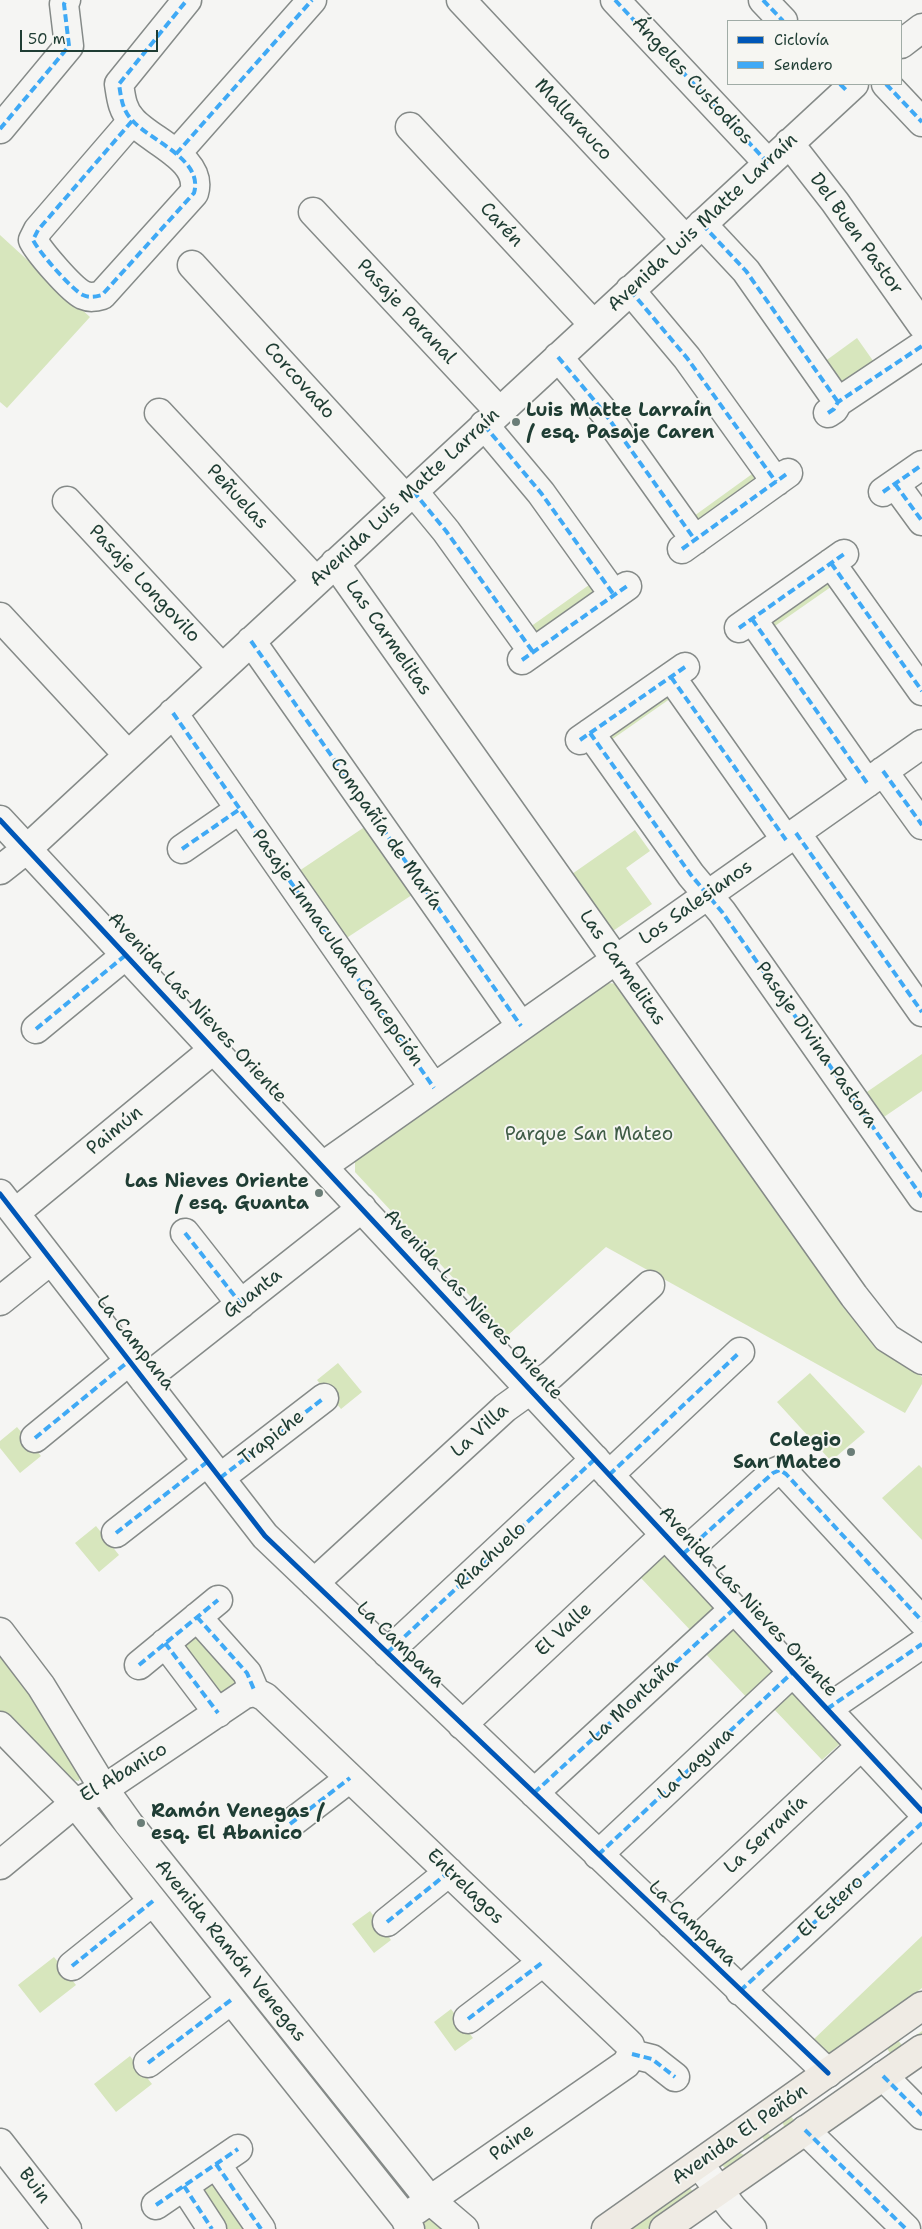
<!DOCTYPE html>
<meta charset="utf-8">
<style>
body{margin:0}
#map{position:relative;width:922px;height:2229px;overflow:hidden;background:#f5f5f3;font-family:"Shantell Sans",sans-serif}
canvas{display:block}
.legend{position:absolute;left:727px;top:20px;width:175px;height:65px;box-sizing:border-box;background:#f6f6f2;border:1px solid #a0aca6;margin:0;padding:6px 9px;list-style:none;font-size:15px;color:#1f3d34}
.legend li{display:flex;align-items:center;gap:10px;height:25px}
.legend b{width:25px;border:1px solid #a0aca6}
.scale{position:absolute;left:20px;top:30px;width:138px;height:22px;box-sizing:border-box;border:2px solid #1f3d34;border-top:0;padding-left:6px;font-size:15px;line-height:18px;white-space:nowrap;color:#1f3d34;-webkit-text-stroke:4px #f6f6f2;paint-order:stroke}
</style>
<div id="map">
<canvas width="922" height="2229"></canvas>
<ul class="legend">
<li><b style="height:6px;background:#0057b8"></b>Ciclovía</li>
<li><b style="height:6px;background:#3fa9f5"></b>Sendero</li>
</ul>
<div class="scale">50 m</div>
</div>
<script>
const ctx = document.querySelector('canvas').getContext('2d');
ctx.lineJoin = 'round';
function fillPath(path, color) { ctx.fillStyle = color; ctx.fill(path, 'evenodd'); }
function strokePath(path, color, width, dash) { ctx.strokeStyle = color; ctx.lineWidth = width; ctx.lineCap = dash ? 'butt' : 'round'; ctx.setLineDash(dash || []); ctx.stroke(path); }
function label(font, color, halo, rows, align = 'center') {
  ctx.font = font + ' "Shantell Sans",sans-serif'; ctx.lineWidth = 4; ctx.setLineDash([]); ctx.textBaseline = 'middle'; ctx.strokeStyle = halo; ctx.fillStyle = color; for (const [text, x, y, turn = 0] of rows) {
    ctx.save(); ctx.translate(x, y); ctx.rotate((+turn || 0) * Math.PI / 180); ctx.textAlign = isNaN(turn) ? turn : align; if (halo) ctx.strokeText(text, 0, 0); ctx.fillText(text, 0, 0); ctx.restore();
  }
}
const green = new Path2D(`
 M 0,235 L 90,317 L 7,408 L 0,402 Z
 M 857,338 L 876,365 L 842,389 L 824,362 Z
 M 759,469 L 767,481 L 702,527 L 694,516 Z
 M 830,570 L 838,582 L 772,628 L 764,617 Z
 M 596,580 L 604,592 L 538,638 L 530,627 Z
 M 666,685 L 674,696 L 604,745 L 596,734 Z
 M 372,822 L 418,891 L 342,941 L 296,873 Z
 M 635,830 L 650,851 L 626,868 L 652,904 L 613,931 L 572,874 Z
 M 608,983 L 619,984 L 877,1341 L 922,1377 L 922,1384 L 905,1413 L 606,1247 L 507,1336 L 355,1172 L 355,1160 Z
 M 922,1054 L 922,1091 L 878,1121 L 861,1096 Z
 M 338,1363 L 362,1392 L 341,1409 L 317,1380 Z
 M 810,1373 L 865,1432 L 831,1461 L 777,1402 Z
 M 17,1427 L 41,1456 L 20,1473 L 0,1448 L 0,1441 Z
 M 919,1465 L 922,1468 L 922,1540 L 882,1498 Z
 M 96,1526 L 119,1555 L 99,1572 L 75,1543 Z
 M 665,1555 L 716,1609 L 692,1632 L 641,1578 Z
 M 731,1624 L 778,1674 L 750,1701 L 703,1651 Z
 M 197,1629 L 241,1683 L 216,1701 L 174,1645 Z
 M 0,1641 L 82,1766 L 79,1781 L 65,1779 L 0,1718 Z
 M 794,1687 L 844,1740 L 822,1760 L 772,1707 Z
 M 97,1805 L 105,1810 L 450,2229 L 418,2229 L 98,1813 Z
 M 370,1911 L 391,1940 L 374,1953 L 352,1924 Z
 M 922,1936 L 922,1988 L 830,2054 L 814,2039 Z
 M 54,1957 L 76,1985 L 40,2013 L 18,1985 Z
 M 451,2009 L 473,2038 L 455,2051 L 434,2022 Z
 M 922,2031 L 922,2035 L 728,2172 L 718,2160 L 733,2149 L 744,2155 L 764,2140 L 761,2134 L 766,2131 L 771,2136 L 784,2126 L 781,2119 L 789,2114 L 794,2120 L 890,2053 L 884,2044 L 895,2037 L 902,2045 Z
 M 130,2056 L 152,2084 L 116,2112 L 94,2084 Z
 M 219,2177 L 253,2229 L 224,2229 L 198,2190 Z
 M 689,2187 L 696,2195 L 647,2229 L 627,2229 Z`);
const minor = new Path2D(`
 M 461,0 L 685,239
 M 615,0 L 768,163
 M 763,0 L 783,21
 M 901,44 L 922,28
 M 886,84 L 922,122
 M 132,121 L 38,230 L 33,240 C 39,252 71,289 83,295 C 90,298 95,297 102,295 L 194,193 C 204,159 150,141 132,120 C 122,110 121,97 119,84 L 187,0
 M 410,127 L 593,324
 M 0,129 L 69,46 L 64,4 L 66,0
 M 789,143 L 835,202 L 922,325
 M 176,154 L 312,0
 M 313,212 L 499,411
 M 702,224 L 746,271 L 838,402
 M 192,265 L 405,498
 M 630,290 L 687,358 L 776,482
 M 558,357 L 604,412 L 695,540
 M 159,413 L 316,581
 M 828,413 L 834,409 L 838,402 L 922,346
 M 484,425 L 541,493 L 614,595
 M 895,484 L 922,521
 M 413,491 L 446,531 L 533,652
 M 883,492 L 922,465
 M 67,501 L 222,668
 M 682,549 L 788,473
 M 335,563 L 854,1296 L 887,1338 L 922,1360
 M 831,563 L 922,691
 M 0,617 L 128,755
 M 752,619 L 867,783
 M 739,628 L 844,554
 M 251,641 L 521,1026
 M 522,660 L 627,586
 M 671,677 L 786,840
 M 173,713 L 434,1088
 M 590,733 L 691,875 L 722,912 L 922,1197
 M 580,740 L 685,667
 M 883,771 L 922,825
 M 0,820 L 922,1811
 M 796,833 L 922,1012
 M 182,849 L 240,809
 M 0,870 L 28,848 L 854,84
 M 36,1029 L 127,954
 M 323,1166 L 922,744
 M 0,1194 L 265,1536 L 828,2073
 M 15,1213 L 214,1049
 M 185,1233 L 241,1304
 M 0,1301 L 51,1260
 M 144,1380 L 362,1208
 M 35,1438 L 129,1361
 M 609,1475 L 740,1352
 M 220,1478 L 324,1398
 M 116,1533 L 207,1462
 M 683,1554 L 773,1473 L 780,1470 L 786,1474 L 922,1621
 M 314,1583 L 505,1408 L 551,1375 L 650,1285
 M 197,1617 L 247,1673 L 255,1692
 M 0,1632 L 41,1686 L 104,1789 L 129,1824 L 430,2200 L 464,2229
 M 165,1643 L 218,1713
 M 387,1653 L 595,1459
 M 139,1665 L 218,1600
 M 255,1692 L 265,1697 L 627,2042 L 630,2045 L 632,2054
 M 827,1709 L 922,1644
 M 462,1725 L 665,1535
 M 0,1726 L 75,1803 L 405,2218 L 410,2229
 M 534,1793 L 734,1609
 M 290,1824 L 350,1778
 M 598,1855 L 793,1672
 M 0,1865 L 75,1803 L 104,1789 L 245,1694 L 255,1692
 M 387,1922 L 449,1872
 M 671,1924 L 861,1746
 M 72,1966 L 153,1901
 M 740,1991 L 922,1823
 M 468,2019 L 543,1962
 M 632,2054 L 652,2059 L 675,2077
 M 148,2063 L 231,2000
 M 883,2076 L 922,2115
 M 805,2130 L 906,2229
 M 0,2143 L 67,2229
 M 216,2164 L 261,2229
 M 699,2164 L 733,2209 L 752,2229
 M 184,2186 L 212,2229
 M 156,2205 L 238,2149
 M 416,2210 L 626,2064 L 632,2054`);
const major = new Path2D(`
 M 606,2229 L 922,2006
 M 664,2229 L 922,2049`);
const quiet = new Path2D(`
 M 615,0 L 768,163
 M 763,0 L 783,21
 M 840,84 L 846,90
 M 886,84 L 922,122
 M 132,121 L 38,230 L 33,240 C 39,252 71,289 83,295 C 90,298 95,297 102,295 L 194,193 C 204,159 150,141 132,120 C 122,110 121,97 119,84 L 187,0
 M 0,129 L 69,46 L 64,4 L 66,0
 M 176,154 L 312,0
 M 702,224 L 746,271 L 838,402
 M 630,290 L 687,358 L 776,482
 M 558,357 L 604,412 L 695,540
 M 828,413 L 834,409 L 838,402 L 922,346
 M 484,425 L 541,493 L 614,595
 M 895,484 L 922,521
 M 413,491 L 446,531 L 533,652
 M 883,492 L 922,465
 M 682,549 L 788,473
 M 831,563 L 922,691
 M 752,619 L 867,783
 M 739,628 L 844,554
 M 251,641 L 521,1026
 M 522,660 L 627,586
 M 671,677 L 786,840
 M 173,713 L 434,1088
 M 590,733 L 691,875 L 722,912 L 922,1197
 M 580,740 L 685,667
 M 883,771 L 922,825
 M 796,833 L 922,1012
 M 182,849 L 240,809
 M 36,1029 L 127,954
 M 185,1233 L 241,1304
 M 35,1438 L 129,1361
 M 609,1475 L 740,1352
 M 220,1478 L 324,1398
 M 116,1533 L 207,1462
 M 683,1554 L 773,1473 L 780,1470 L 786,1474 L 922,1621
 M 197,1617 L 247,1673 L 255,1692
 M 165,1643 L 218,1713
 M 387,1653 L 595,1459
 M 139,1665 L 218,1600
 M 827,1709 L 922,1644
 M 534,1793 L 734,1609
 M 290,1824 L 350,1778
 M 598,1855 L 793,1672
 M 387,1922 L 449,1872
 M 72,1966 L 153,1901
 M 740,1991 L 922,1823
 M 468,2019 L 543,1962
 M 632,2054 L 652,2059 L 675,2077
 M 148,2063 L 231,2000
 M 883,2076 L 922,2115
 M 805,2130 L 906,2229
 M 216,2164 L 261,2229
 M 184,2186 L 212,2229
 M 156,2205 L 238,2149`);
const cycleway = new Path2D(`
 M 0,820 L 922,1811
 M 0,1194 L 265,1536 L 828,2073`);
const markers = [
 [516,422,5,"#6a7d77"],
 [319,1193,5,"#6a7d77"],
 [851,1452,5,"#6a7d77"],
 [141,1823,5,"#6a7d77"]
];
const streetNames = [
 ["Ángeles Custodios",692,81,47],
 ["Mallarauco",573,120,47],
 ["Avenida Luis Matte Larraín",703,223,-43],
 ["Carén",501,225,47],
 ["Del Buen Pastor",856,234,54],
 ["Pasaje Paranal",406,312,47],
 ["Corcovado",299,381,48],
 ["Peñuelas",237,497,47],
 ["Avenida Luis Matte Larraín",405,498,-43],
 ["Pasaje Longovilo",144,584,47],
 ["Las Carmelitas",388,638,55],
 ["Compañía de María",386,834,55],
 ["Los Salesianos",696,903,-35],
 ["Pasaje Inmaculada Concepción",337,948,55],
 ["Las Carmelitas",622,968,55],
 ["Avenida Las Nieves Oriente",197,1008,47],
 ["Pasaje Divina Pastora",816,1045,55],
 ["Paimún",115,1131,-39],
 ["Guanta",253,1294,-38],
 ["Avenida Las Nieves Oriente",473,1305,47],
 ["La Campana",135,1343,52],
 ["La Villa",480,1431,-42],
 ["Trapiche",272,1438,-38],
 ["Riachuelo",491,1556,-43],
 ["Avenida Las Nieves Oriente",748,1602,47],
 ["El Valle",564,1630,-43],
 ["La Campana",400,1645,44],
 ["La Montaña",634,1701,-43],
 ["La Laguna",696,1764,-43],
 ["El Abanico",124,1773,-31],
 ["La Serranía",766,1835,-43],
 ["Entrelagos",465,1887,44],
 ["El Estero",831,1907,-43],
 ["La Campana",692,1924,44],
 ["Avenida Ramón Venegas",230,1951,51],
 ["Avenida El Peñón",740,2135,-35],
 ["Paine",512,2143,-35],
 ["Buin",34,2186,52]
];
const poiNames = [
 ["Luis Matte Larraín",526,411],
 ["/ esq. Pasaje Caren",526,433],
 ["Las Nieves Oriente",309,1182,"right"],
 ["/ esq. Guanta",309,1204,"right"],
 ["Colegio",841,1441,"right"],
 ["San Mateo",841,1463,"right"],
 ["Ramón Venegas /",151,1812],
 ["esq. El Abanico",151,1834]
];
const parkNames = [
 ["Parque San Mateo",589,1135]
];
fillPath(green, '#d7e6bd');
strokePath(minor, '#858a88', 31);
strokePath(major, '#858a88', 31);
strokePath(minor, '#f5f5f3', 28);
strokePath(major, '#efebe4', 28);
strokePath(quiet, '#3fa9f5', 4, [8, 4]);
strokePath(cycleway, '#0057b8', 5);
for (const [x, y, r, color] of markers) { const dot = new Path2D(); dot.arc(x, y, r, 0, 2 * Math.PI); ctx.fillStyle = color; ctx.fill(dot); strokePath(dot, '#f6f6f2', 2); }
label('19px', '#1f3d34', '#f6f6f2', streetNames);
label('bold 19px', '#1f3d34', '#f6f6f2', poiNames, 'left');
label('19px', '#3f5c46', '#f6f6f2', parkNames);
</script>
